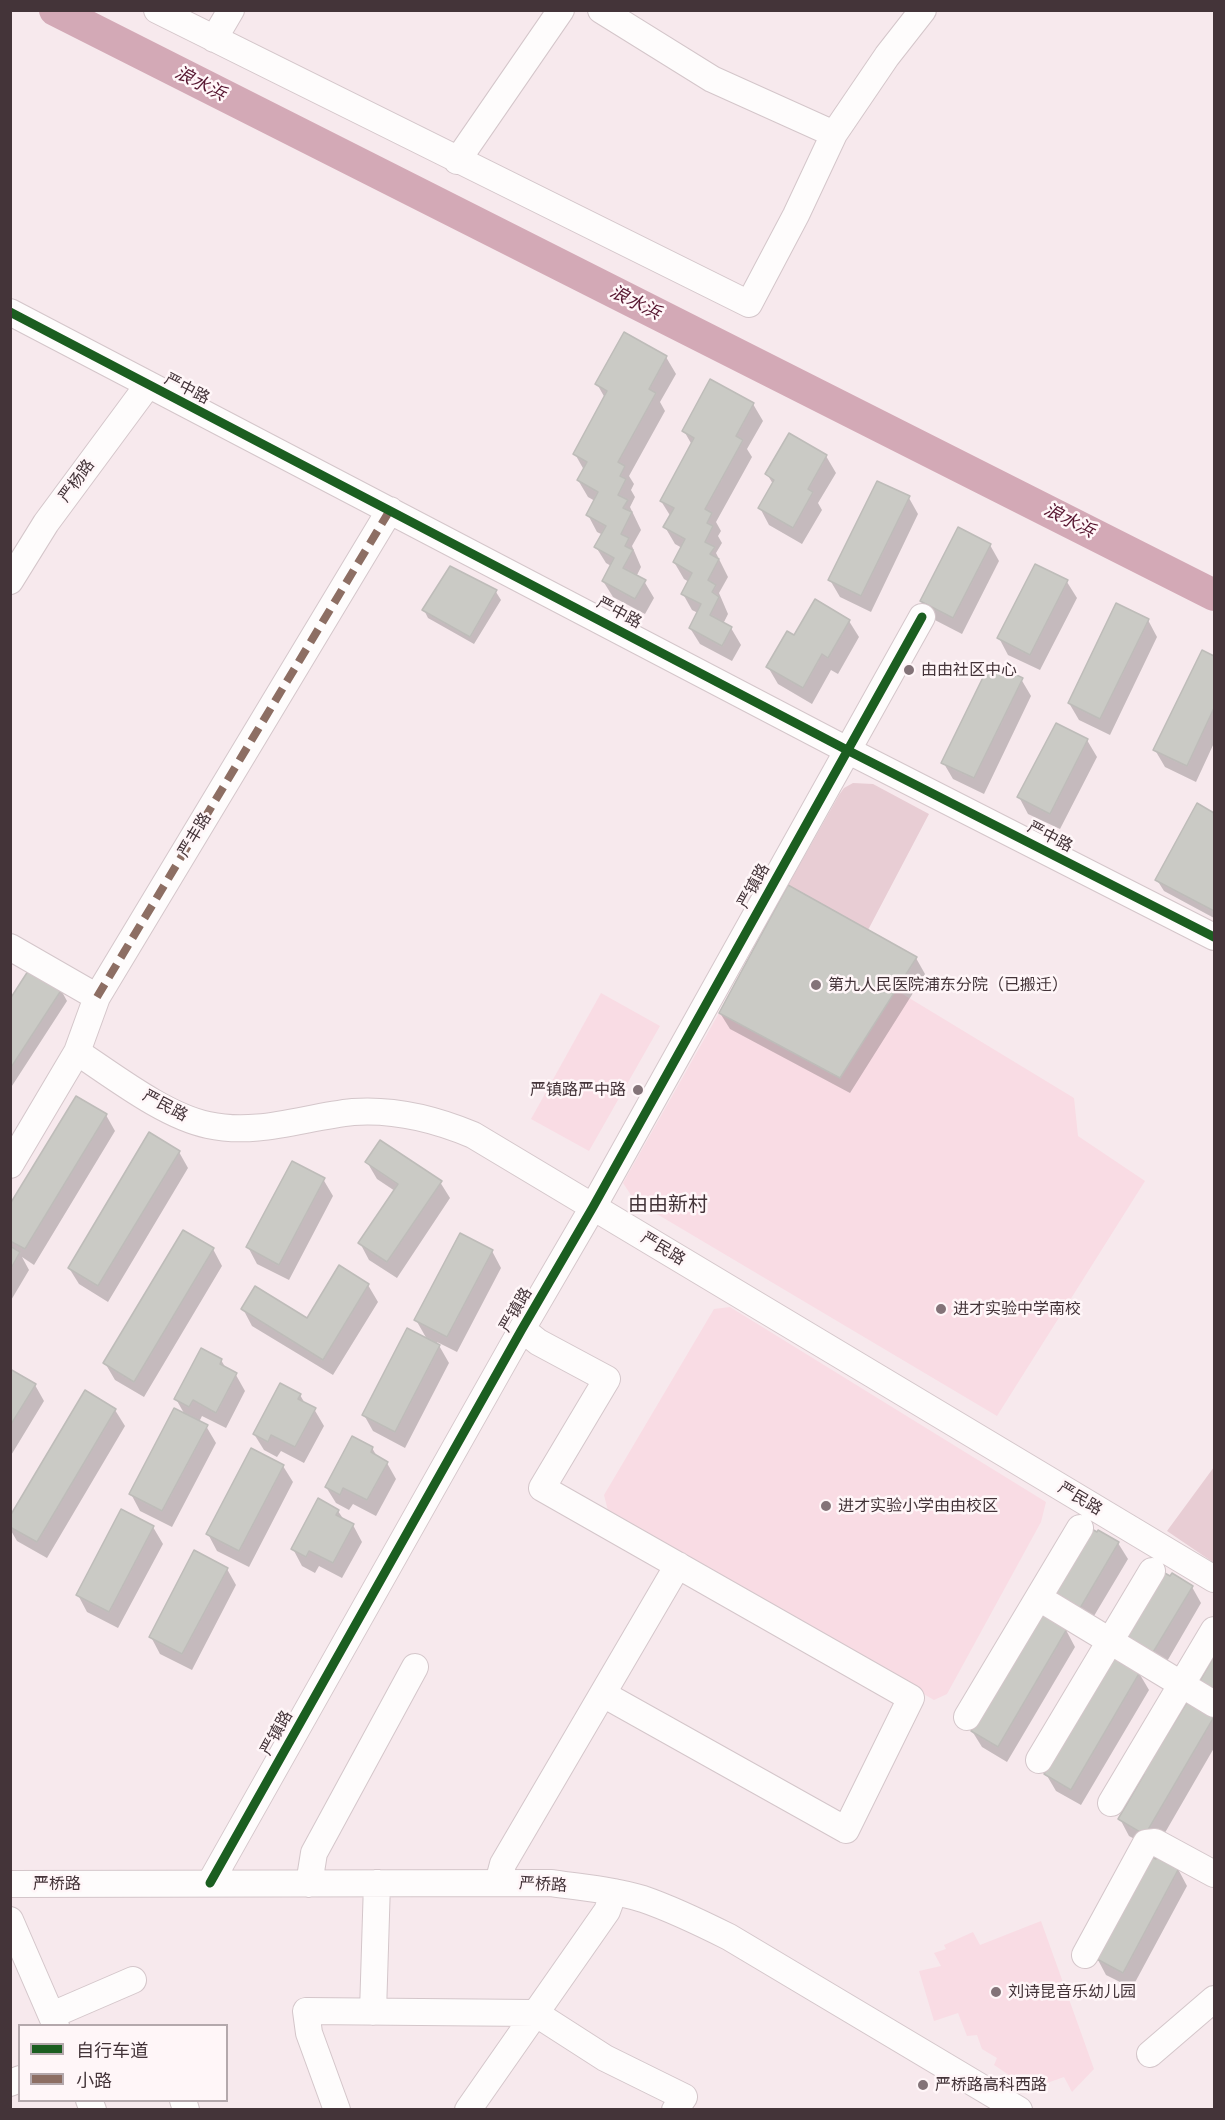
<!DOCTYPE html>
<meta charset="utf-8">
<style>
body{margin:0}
#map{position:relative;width:1225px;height:2120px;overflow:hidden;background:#f7e9ed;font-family:"Libre Baskerville","Noto Sans SC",serif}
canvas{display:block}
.frame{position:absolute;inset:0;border:12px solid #443439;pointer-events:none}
.legend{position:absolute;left:18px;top:2024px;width:210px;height:78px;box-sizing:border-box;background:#fff6f8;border:2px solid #b4a8ac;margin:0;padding:8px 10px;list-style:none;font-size:18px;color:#443439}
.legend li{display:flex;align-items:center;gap:12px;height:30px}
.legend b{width:30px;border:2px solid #b4a8ac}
</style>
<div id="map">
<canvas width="1225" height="2120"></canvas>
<div class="frame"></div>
<ul class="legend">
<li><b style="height:8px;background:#1b5e20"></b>自行车道</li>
<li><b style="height:8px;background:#8d6e63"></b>小路</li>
</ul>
</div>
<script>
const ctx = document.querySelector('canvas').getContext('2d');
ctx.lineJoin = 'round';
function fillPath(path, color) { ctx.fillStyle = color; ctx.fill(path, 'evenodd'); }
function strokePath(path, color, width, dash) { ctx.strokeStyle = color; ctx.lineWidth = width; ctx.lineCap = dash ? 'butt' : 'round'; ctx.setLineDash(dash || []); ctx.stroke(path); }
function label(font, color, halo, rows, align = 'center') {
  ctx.font = font + ' "Libre Baskerville","Noto Sans SC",serif'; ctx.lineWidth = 5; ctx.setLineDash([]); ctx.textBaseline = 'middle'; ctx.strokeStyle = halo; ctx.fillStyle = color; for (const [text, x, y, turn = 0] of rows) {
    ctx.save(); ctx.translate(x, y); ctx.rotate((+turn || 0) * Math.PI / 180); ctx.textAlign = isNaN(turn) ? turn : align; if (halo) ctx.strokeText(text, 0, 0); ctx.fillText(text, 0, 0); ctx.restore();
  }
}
const built = new Path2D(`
 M 896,990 L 1074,1098 L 1078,1136 L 1145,1181 L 997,1416 L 635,1201 L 623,1183 L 719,1013 L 840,1078 Z
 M 601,993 L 660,1026 L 589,1151 L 531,1119 Z
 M 730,1307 L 1046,1502 L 1041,1522 L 947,1694 L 934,1700 L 608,1511 L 604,1495 L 714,1309 Z
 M 1041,1921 L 1094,2069 L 1072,2092 L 1064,2077 L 1030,2089 L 994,2065 L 997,2058 L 982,2049 L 977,2035 L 967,2036 L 958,2013 L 934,2021 L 919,1971 L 941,1966 L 934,1953 L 946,1949 L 944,1945 L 973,1932 L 980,1945 Z`);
const green = new Path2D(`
 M 853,783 L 873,784 L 929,814 L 868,930 L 788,885 L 839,795 L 844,788 Z
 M 1214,1467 L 1214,1563 L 1167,1531 Z`);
const shadow = new Path2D(`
 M 666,357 L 676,374 L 660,402 L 665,411 L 629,476 L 634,484 L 631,490 L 635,497 L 630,507 L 641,530 L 632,546 L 641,567 L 636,577 L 644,581 L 654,598 L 645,614 L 613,597 L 603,581 L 611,566 L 606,563 L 596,547 L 603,535 L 597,532 L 588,515 L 595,501 L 588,497 L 578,480 L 584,470 L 575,454 L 605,398 L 597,384 Z
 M 753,404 L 763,421 L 747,449 L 752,457 L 716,522 L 721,531 L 718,536 L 722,543 L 716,553 L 728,577 L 719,593 L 728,614 L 723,624 L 731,628 L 741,645 L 732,661 L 700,644 L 690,628 L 698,613 L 692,610 L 683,594 L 689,582 L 684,579 L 674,562 L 682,548 L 675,544 L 665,527 L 671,517 L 661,501 L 692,445 L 684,431 Z
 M 826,456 L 836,473 L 818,503 L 822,510 L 802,544 L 769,525 L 760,508 L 773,484 L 767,474 Z
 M 909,498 L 918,514 L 871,612 L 840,597 L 830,580 Z
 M 990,545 L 999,561 L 962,634 L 931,618 L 921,601 Z
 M 450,568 L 496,592 L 501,600 L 474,644 L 428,618 L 424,610 Z
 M 1067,582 L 1077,598 L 1040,670 L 1008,655 L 999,638 Z
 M 1148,620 L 1157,637 L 1110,735 L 1079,720 L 1069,703 Z
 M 849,621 L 859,637 L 838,674 L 831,670 L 812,704 L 778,684 L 768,667 L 795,637 Z
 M 1203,652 L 1214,658 L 1214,743 L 1196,782 L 1165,767 L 1155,750 Z
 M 1021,679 L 1031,696 L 984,794 L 953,779 L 943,762 Z
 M 1087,740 L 1097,757 L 1060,829 L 1028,814 L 1019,797 Z
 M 1198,805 L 1214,815 L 1214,918 L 1164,891 L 1157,880 Z
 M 916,958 L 925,974 L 850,1093 L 730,1029 L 720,1013 Z
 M 61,990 L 67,1001 L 10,1089 L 10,1001 Z
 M 106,1115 L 115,1131 L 34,1265 L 22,1257 L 29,1270 L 10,1302 L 10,1207 Z
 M 179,1152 L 188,1168 L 108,1302 L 79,1284 L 69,1268 Z
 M 367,1162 L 440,1182 L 450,1198 L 397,1278 L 369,1260 L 360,1243 L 395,1191 L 377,1179 Z
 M 323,1179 L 333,1196 L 289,1280 L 257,1264 L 248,1247 Z
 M 213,1249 L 222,1266 L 144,1397 L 115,1380 L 105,1363 Z
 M 492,1251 L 501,1268 L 457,1352 L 437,1342 L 449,1363 L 405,1448 L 373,1431 L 364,1415 L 428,1341 L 416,1320 Z
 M 368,1285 L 378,1302 L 333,1375 L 252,1326 L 243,1309 L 307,1320 Z
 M 221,1360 L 227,1370 L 236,1375 L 245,1391 L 226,1428 L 202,1416 L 199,1422 L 206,1426 L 216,1443 L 172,1527 L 140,1511 L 131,1494 L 185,1415 L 176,1399 Z
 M 10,1370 L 35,1385 L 44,1401 L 10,1457 Z
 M 281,1385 L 300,1395 L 306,1405 L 314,1409 L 324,1426 L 304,1463 L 281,1451 L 277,1457 L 264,1450 L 254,1434 Z
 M 115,1410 L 125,1426 L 47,1558 L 17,1541 L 10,1529 L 10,1519 Z
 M 372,1448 L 378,1458 L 387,1463 L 396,1479 L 376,1516 L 353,1504 L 349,1510 L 336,1503 L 326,1487 Z
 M 283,1466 L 293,1482 L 249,1567 L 217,1551 L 208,1534 Z
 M 338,1511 L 344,1520 L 353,1525 L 362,1542 L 342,1578 L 319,1566 L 315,1573 L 302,1566 L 293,1549 Z
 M 153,1527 L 163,1544 L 118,1628 L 87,1612 L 78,1595 Z
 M 1118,1543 L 1128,1559 L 1088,1626 L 1063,1611 Z
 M 227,1569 L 236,1585 L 192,1670 L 160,1654 L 151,1637 Z
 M 1192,1587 L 1201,1603 L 1162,1670 L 1137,1655 Z
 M 1066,1630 L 1075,1647 L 1007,1762 L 982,1747 L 972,1731 Z
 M 1139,1673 L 1149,1690 L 1081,1805 L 1056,1791 L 1046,1774 Z
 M 1213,1718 L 1214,1748 L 1155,1850 L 1129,1836 L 1120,1819 Z
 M 1178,1869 L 1187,1886 L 1132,1988 L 1106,1975 L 1097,1958 Z`);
const river = new Path2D(`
 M 55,10 L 1214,595`);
const building = new Path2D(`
 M 624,332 L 667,356 L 649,389 L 656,393 L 618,462 L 625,466 L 620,476 L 626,479 L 618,495 L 628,500 L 623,508 L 632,512 L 621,534 L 629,538 L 625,546 L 633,550 L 623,568 L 646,580 L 635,599 L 602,581 L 614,558 L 594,547 L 606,526 L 586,515 L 598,492 L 577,480 L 587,462 L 573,454 L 607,391 L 595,384 Z
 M 710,379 L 754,403 L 736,436 L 743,440 L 705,509 L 712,513 L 707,523 L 713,526 L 705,542 L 715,547 L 710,554 L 719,559 L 708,580 L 716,585 L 712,592 L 719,597 L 710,615 L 732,627 L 722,646 L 689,628 L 701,604 L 681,594 L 692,573 L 673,562 L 685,539 L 663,527 L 674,508 L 660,501 L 694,438 L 682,431 Z
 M 789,433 L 827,455 L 808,489 L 813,492 L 793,528 L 758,508 L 774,480 L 765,474 Z
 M 877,481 L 910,496 L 861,596 L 828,580 Z
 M 958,527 L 991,544 L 953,618 L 920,601 Z
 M 1035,564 L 1068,580 L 1030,655 L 997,638 Z
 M 450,566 L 497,590 L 470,637 L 422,610 Z
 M 815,599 L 850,620 L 828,658 L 822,654 L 803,688 L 766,667 L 787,631 L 794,635 Z
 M 1116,603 L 1149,619 L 1100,719 L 1068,703 Z
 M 1202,650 L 1214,656 L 1214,708 L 1187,766 L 1153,750 Z
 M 990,663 L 1023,678 L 974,778 L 941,763 Z
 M 1056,723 L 1088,739 L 1050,814 L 1017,797 Z
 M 1197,803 L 1214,813 L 1214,911 L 1155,880 Z
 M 788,885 L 917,957 L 840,1078 L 719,1013 Z
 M 30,968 L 62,989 L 10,1069 L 10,999 Z
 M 76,1096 L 107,1114 L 25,1249 L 10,1241 L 10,1204 Z
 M 149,1132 L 180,1151 L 98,1286 L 68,1268 Z
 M 380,1140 L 442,1181 L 387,1262 L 358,1243 L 398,1184 L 365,1162 Z
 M 292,1161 L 325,1178 L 279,1265 L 246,1247 Z
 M 183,1230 L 214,1248 L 134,1382 L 103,1363 Z
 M 460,1233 L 493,1250 L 447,1337 L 414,1320 Z
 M 10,1246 L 20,1252 L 10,1270 Z
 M 339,1265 L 369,1284 L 323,1360 L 241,1309 L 255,1286 L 307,1318 Z
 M 407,1328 L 440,1345 L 395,1432 L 362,1415 Z
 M 201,1348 L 222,1359 L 220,1364 L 237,1373 L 216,1413 L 193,1400 L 189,1407 L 174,1399 Z
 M 10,1369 L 36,1384 L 10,1426 Z
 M 280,1383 L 301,1394 L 298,1399 L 316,1408 L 295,1447 L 271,1435 L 268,1442 L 253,1434 Z
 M 85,1390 L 116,1409 L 37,1542 L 10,1527 L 10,1516 Z
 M 174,1408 L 208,1425 L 162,1511 L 129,1494 Z
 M 352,1436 L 373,1447 L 371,1452 L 388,1462 L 367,1500 L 343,1488 L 340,1495 L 325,1487 Z
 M 251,1448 L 284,1465 L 239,1551 L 206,1534 Z
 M 318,1498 L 339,1510 L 336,1515 L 354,1524 L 333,1563 L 309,1551 L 306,1557 L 291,1549 Z
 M 121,1509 L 154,1526 L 109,1612 L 76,1595 Z
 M 1090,1528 L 1097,1532 L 1098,1530 L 1119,1542 L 1079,1610 L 1052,1595 Z
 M 194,1550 L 228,1568 L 182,1654 L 149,1637 Z
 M 1163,1572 L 1170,1576 L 1172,1573 L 1193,1586 L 1152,1654 L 1126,1638 Z
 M 1040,1613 L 1067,1629 L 998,1747 L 971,1731 Z
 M 1214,1656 L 1214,1694 L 1198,1684 Z
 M 1113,1657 L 1140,1672 L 1071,1790 L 1044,1774 Z
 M 1187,1702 L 1214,1717 L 1145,1835 L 1118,1819 L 1144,1774 L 1143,1773 Z
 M 1148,1855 L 1156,1859 L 1157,1857 L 1179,1868 L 1123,1973 L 1095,1958 Z`);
const minor = new Path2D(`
 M 157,10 L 749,304 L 796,215 L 834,134 L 887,56 L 923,10
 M 601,10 L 712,79 L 834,134
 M 214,39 L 231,10
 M 457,161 L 561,10
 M 10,312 L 847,750 L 1214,937
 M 10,581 L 46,523 L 148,385
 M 10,947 L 97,997
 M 77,1052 C 115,1077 165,1116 208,1125 C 258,1136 304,1117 353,1112 C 395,1109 435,1119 473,1135 L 1214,1579
 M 10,1165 L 77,1052 L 97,997 L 390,510
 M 522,1329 L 538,1342 L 607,1379 L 542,1488 L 911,1698 L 846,1830 L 603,1694
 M 1039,1598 L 1214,1704
 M 967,1717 L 1080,1528
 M 1039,1760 L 1152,1571
 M 1111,1803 L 1214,1630
 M 210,1883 L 522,1329 L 593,1207 L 922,617
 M 498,1883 L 503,1864 L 678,1565
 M 10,1884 L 550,1883 C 581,1887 613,1890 643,1899 C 672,1909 701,1923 729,1937 L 1019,2110
 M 309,1884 L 314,1853 L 415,1667
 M 10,1920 L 56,2026
 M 1085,1955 L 1146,1843 L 1155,1842 L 1214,1874
 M 373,2012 L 377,1883
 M 52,2015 L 133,1980
 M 1150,2054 L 1214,1999
 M 10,2083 L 20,2079
 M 89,2100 L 93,2110
 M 183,2100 L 186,2110
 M 337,2110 L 309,2033 L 306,2011 L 535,2013 L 605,2058 L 684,2097 L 675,2110
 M 468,2110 L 607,1911 L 614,1892`);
const quiet = new Path2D(`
 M 97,997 L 390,510`);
const cycleway = new Path2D(`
 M 10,312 L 847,750 L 1214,937
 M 210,1883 L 522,1329 L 593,1207 L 922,617`);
const markers = [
 [909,670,6,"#837378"],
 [816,985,6,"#837378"],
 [638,1090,6,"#837378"],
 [941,1309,6,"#837378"],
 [826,1506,6,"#837378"],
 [996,1992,6,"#837378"],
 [923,2085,6,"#837378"]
];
const streetNames = [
 ["严中路",187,389,27],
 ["严杨路",77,481,-54],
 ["严中路",619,613,28],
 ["严丰路",195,835,-59],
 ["严中路",1050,837,27],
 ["严镇路",754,886,-61],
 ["严民路",165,1106,28],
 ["严民路",663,1249,31],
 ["严镇路",516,1310,-60],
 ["严民路",1080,1499,31],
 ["严镇路",277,1733,-61],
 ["严桥路",57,1884],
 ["严桥路",543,1885,3]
];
const poiNames = [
 ["由由社区中心",921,670],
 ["第九人民医院浦东分院（已搬迁）",828,985],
 ["严镇路严中路",626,1090,"right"],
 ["进才实验中学南校",953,1309],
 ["进才实验小学由由校区",838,1506],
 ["刘诗昆音乐幼儿园",1008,1992],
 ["严桥路高科西路",935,2085]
];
const waterNames = [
 ["浪水浜",200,84,27],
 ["浪水浜",635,303,27],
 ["浪水浜",1069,521,27]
];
const quarterNames = [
 ["由由新村",668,1205]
];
fillPath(built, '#f9dce4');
fillPath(green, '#e8cdd4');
fillPath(shadow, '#0003');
strokePath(river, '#d3a9b6', 32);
fillPath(building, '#cacac5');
strokePath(building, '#bebcb9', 1.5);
strokePath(minor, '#d4c6ca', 28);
strokePath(minor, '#fefcfc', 26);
strokePath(quiet, '#8d6e63', 8, [15, 8]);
strokePath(cycleway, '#1b5e20', 9);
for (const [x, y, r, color] of markers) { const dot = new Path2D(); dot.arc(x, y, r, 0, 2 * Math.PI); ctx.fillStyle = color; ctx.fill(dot); strokePath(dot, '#fff6f8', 2); }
label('16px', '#443439', '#fff6f8', streetNames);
label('16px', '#443439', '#fff6f8', poiNames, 'left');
label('italic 18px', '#571630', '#fff6f8', waterNames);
label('20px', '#443439', '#fff6f8', quarterNames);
</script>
